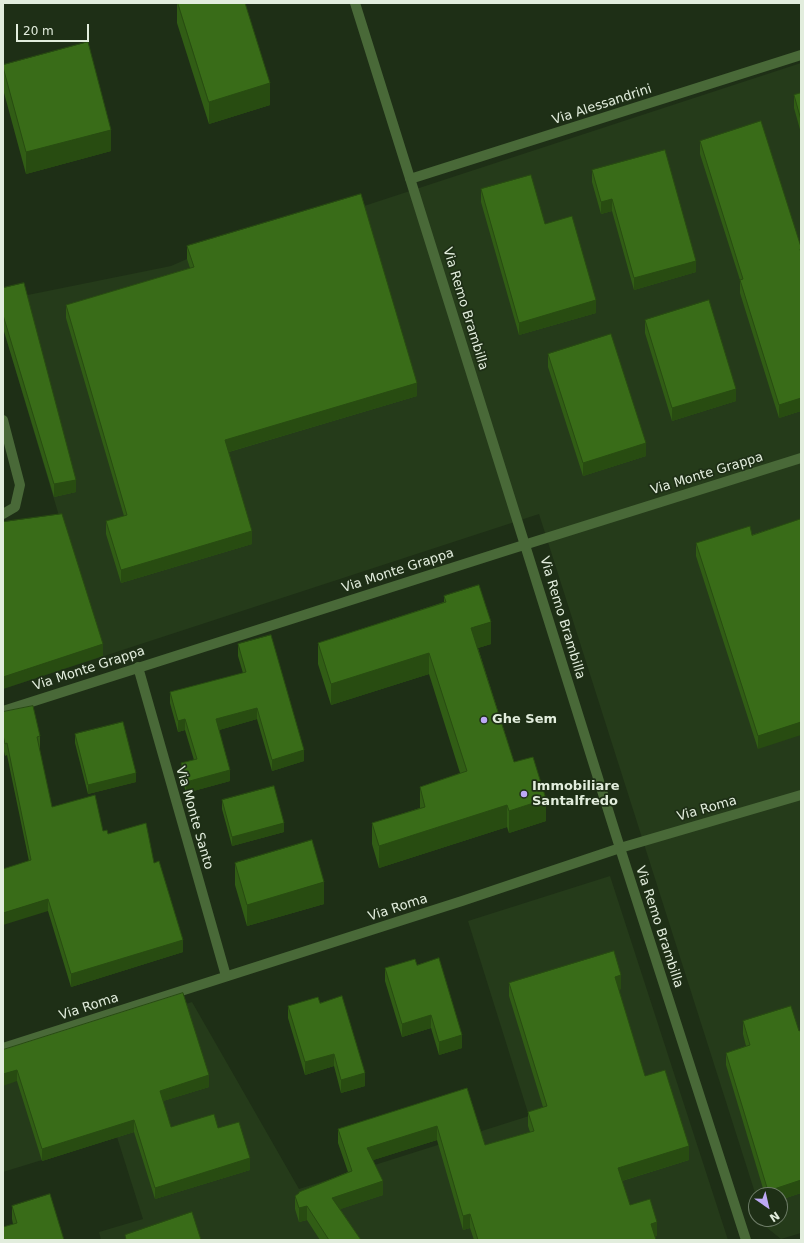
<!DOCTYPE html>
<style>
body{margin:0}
#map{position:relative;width:804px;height:1243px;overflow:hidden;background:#1e2f16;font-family:"DejaVu Sans",sans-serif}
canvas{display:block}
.frame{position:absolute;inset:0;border:4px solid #e2eddd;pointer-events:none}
.north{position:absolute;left:748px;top:1187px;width:40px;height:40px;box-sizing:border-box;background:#1e2f16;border:1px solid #6c7b66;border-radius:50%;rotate:146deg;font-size:11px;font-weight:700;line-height:16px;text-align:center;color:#e2eddd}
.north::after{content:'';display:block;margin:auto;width:14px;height:18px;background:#bda9f5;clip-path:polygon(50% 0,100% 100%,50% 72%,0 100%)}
.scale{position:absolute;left:16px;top:24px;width:73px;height:18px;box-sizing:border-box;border:2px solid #e2eddd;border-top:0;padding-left:5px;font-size:12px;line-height:14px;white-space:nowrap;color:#e2eddd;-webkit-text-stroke:3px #1e2f16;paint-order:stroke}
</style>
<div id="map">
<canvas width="804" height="1243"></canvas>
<div class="frame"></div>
<div class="north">N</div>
<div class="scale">20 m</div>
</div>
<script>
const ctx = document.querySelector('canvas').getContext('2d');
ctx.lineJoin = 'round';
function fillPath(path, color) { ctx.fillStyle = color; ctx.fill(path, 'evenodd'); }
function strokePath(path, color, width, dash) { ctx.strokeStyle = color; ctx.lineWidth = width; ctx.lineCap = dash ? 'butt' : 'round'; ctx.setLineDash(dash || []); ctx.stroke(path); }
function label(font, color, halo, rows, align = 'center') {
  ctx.font = font + ' "DejaVu Sans",sans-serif'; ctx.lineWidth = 3.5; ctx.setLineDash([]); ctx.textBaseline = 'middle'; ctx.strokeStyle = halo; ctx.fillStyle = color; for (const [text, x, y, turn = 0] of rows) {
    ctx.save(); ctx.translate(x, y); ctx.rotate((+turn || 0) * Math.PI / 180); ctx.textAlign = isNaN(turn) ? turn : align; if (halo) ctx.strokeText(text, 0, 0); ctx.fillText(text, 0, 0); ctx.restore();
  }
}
const built = new Path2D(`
 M 801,63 L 801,1233 L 781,1239 L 766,1227 L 763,1219 L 780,1219 L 780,1195 L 756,1195 L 756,1196 L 539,514 L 3,689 L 3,534 L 62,526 L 3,328 L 3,300 L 171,266 L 187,259 L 361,207 Z
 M 610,876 L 728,1240 L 101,1240 L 99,1232 L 143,1219 L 117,1137 L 3,1172 L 3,1062 L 192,1002 L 299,1189 L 529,1116 L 468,921 Z`);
const minor = new Path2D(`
 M 355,3 L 620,848 L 746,1240
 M 410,179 L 801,55
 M 3,420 L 20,485 L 15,507 L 3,514
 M 138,667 L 226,976
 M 3,711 L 508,550 L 801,458
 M 3,1048 L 462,901 L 620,848 L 801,795`);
const wall = new Path2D(`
 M 177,3 L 245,3 L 270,105 L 209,124 L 177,23 Z
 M 3,65 L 111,151 L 26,174 L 3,89 Z
 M 801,93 L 801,133 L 794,108 L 794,95 Z
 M 700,141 L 801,247 L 801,411 L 779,418 L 740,293 L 740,280 L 700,154 Z
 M 592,170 L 696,272 L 634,290 L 612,211 L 601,214 L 592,182 Z
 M 481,189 L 545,224 L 596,313 L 519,335 L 481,202 Z
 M 187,246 L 417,396 L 229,452 L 252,544 L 121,583 L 106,534 L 106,521 L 124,516 L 66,318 L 66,305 L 190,268 L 187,259 Z
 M 3,288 L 76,492 L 54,497 L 3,328 Z
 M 645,320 L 736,401 L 672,421 L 645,333 Z
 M 548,354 L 646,456 L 583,476 L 548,367 Z
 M 801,519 L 758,749 L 696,556 L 696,543 L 752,535 Z
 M 444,596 L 491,644 L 478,648 L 514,762 L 546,821 L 509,833 L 507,827 L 379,868 L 372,844 L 372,823 L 420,808 L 420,787 L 460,773 L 429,674 L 331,705 L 318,664 L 318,643 L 444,602 Z
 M 238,644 L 304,761 L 272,771 L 257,719 L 219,730 L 230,781 L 186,793 L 181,774 L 181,763 L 194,760 L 185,730 L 178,732 L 170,703 L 170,692 L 243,673 L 238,656 Z
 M 3,712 L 40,736 L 40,748 L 39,748 L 52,807 L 103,831 L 108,834 L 154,863 L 183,952 L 71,987 L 48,911 L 29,861 L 7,755 L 5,756 L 3,747 Z
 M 75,734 L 136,782 L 88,794 L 75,743 Z
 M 222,800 L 284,832 L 232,846 L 222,809 Z
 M 235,863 L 324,904 L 247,926 L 235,885 Z
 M 417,965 L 462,1048 L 439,1055 L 431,1028 L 402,1037 L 385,981 L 385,968 Z
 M 509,983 L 621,989 L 618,990 L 645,1076 L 689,1160 L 622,1181 L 630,1205 L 657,1236 L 655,1236 L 656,1240 L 474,1240 L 470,1228 L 463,1230 L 437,1140 L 373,1160 L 383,1195 L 340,1209 L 361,1240 L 320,1240 L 307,1220 L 299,1222 L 295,1209 L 295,1196 L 299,1194 L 299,1192 L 348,1172 L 338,1143 L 338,1129 L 467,1088 L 485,1145 L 530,1132 L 528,1126 L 528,1112 L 543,1107 L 509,996 Z
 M 320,1003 L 365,1086 L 341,1093 L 334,1066 L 305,1075 L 288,1018 L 288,1006 Z
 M 743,1021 L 801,1193 L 780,1200 L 780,1195 L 765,1195 L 726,1065 L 726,1053 L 746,1046 L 743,1034 Z
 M 3,1050 L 209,1087 L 163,1101 L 171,1127 L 218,1128 L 250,1170 L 155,1199 L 134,1132 L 42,1161 L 17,1081 Z
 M 12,1206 L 64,1240 L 13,1224 L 12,1219 Z`);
const shadedWall = new Path2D(`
 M 270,83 L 270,105 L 209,124 L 209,102 Z
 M 111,130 L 111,151 L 26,174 L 26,152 Z
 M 612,199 L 612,211 L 601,214 L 601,202 Z
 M 696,261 L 696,272 L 634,290 L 634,278 Z
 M 596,300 L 596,313 L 519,335 L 519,323 Z
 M 417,383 L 417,396 L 225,453 L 225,440 Z
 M 736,389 L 736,401 L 672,421 L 672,408 Z
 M 801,398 L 801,411 L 779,418 L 779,405 Z
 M 646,443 L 646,456 L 583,476 L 583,463 Z
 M 76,480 L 76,492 L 54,497 L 54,484 Z
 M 252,531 L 252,544 L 121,583 L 121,570 Z
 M 491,622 L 491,644 L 471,650 L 471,628 Z
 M 103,644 L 103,656 L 3,689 L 3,677 Z
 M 429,653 L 429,674 L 331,705 L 331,684 Z
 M 257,708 L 257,719 L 216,731 L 216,719 Z
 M 185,719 L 185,730 L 178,732 L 178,721 Z
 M 801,722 L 801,735 L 758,749 L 758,736 Z
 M 304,750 L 304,761 L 272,771 L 272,760 Z
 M 230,770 L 230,781 L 186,793 L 186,782 Z
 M 136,773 L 136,782 L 88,794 L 88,785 Z
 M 546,799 L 546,821 L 509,833 L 509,811 Z
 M 507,805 L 507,827 L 379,868 L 379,846 Z
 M 284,823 L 284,832 L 232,846 L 232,837 Z
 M 324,882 L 324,904 L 247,926 L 247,905 Z
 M 48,899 L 48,911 L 3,925 L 3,913 Z
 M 183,940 L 183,952 L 71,987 L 71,974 Z
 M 621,975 L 621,989 L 615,991 L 615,977 Z
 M 431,1015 L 431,1028 L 402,1037 L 402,1024 Z
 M 462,1035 L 462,1048 L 439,1055 L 439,1042 Z
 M 334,1054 L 334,1066 L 305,1075 L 305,1062 Z
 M 17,1070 L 17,1081 L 3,1086 L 3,1074 Z
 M 365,1073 L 365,1086 L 341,1093 L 341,1080 Z
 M 209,1075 L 209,1087 L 160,1102 L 160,1091 Z
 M 134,1120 L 134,1132 L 42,1161 L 42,1149 Z
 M 437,1126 L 437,1140 L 367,1162 L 367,1148 Z
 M 689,1146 L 689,1160 L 618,1182 L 618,1168 Z
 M 250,1158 L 250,1170 L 155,1199 L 155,1188 Z
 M 801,1180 L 801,1193 L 780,1200 L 780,1195 L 768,1195 L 768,1191 Z
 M 383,1181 L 383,1195 L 332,1212 L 332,1198 Z
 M 307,1206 L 307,1220 L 299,1222 L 299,1208 Z
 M 470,1214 L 470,1228 L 463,1230 L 463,1216 Z
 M 657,1222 L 657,1236 L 651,1237 L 651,1224 Z`);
const building = new Path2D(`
 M 178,3 L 245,3 L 270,83 L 209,102 Z
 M 88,42 L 111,130 L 26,152 L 3,67 L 3,65 Z
 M 801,93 L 801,120 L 794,95 Z
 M 761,121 L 801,247 L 801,248 L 800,249 L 801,253 L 801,398 L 779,405 L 740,280 L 743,279 L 700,141 Z
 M 665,150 L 696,261 L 634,278 L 612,199 L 601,202 L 592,170 Z
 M 531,175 L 545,224 L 572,216 L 596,300 L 519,323 L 481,189 Z
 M 361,194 L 417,383 L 225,440 L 252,531 L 121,570 L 106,521 L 127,515 L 66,305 L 194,267 L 187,246 Z
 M 24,283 L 76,480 L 54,484 L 3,315 L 3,288 Z
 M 709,300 L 736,389 L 672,408 L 645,320 Z
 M 611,334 L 646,443 L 583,463 L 548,354 Z
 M 62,514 L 103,644 L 3,677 L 3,522 Z
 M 801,519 L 801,722 L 758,736 L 696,543 L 750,526 L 752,535 Z
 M 479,585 L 491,622 L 471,628 L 514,762 L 533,757 L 546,799 L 509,811 L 507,805 L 379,846 L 372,823 L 425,807 L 420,787 L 467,771 L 429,653 L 331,684 L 318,643 L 446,602 L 444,596 Z
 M 271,635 L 304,750 L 272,760 L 257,708 L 216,719 L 230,770 L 186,782 L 181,763 L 197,759 L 185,719 L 178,721 L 170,692 L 246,672 L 238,644 Z
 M 33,706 L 40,736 L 37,737 L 52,807 L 95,795 L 103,831 L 107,830 L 108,834 L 146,823 L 154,863 L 159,861 L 183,940 L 71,974 L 48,899 L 3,913 L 3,869 L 31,860 L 7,743 L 5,744 L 3,735 L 3,712 Z
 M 123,722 L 136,773 L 88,785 L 75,734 Z
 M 274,786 L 284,823 L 232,837 L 222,800 Z
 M 312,840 L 324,882 L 247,905 L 235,863 Z
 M 614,951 L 621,975 L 615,977 L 645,1076 L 665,1070 L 689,1146 L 618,1168 L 630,1205 L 650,1199 L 657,1222 L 651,1224 L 656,1240 L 478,1240 L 470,1214 L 463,1216 L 437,1126 L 367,1148 L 383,1181 L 332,1198 L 361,1240 L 329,1240 L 307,1206 L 299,1208 L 295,1196 L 299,1193 L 299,1192 L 352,1171 L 338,1129 L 467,1088 L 485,1145 L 534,1131 L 528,1112 L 547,1106 L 509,983 Z
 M 439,958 L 462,1035 L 439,1042 L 431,1015 L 402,1024 L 385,968 L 415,959 L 417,965 Z
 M 183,993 L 209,1075 L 160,1091 L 171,1127 L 214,1114 L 218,1128 L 239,1122 L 250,1158 L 155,1188 L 134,1120 L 42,1149 L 17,1070 L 3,1074 L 3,1050 Z
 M 342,996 L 365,1073 L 341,1080 L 334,1054 L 305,1062 L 288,1006 L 318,997 L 320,1003 Z
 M 791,1006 L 799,1031 L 801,1030 L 801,1180 L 768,1191 L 726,1053 L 750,1045 L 743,1021 Z
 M 50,1194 L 64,1240 L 3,1240 L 3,1227 L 17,1223 L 12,1206 Z
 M 192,1212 L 201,1240 L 126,1240 L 125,1235 Z`);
const markers = [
 [484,720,4,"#bda9f5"],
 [524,794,4,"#bda9f5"]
];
const streetNames = [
 ["Via Alessandrini",602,105,-18],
 ["Via Remo Brambilla",465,309,73],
 ["Via Monte Grappa",707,474,-17],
 ["Via Monte Grappa",398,571,-18],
 ["Via Remo Brambilla",562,618,73],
 ["Via Monte Grappa",89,669,-18],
 ["Via Roma",707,809,-16],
 ["Via Monte Santo",194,818,74],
 ["Via Roma",398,908,-18],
 ["Via Remo Brambilla",659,927,72],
 ["Via Roma",89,1007,-18]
];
const poiNames = [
 ["Ghe Sem",492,720],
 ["Immobiliare",532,787],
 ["Santalfredo",532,802]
];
fillPath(built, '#253b1a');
strokePath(minor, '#496938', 10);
fillPath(wall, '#315d15');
fillPath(shadedWall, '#284c11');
fillPath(building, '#396c18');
strokePath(building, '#284c11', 1);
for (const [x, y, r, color] of markers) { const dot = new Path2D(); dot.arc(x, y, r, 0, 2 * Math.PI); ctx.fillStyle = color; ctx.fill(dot); strokePath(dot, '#1e2f16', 1.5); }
label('13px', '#e2eddd', '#1e2f16', streetNames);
label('bold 13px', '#e2eddd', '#1e2f16', poiNames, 'left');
</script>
